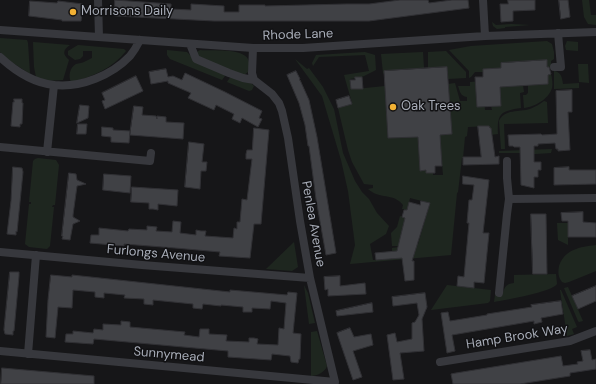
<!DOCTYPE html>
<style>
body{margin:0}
canvas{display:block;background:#161618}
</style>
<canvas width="596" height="384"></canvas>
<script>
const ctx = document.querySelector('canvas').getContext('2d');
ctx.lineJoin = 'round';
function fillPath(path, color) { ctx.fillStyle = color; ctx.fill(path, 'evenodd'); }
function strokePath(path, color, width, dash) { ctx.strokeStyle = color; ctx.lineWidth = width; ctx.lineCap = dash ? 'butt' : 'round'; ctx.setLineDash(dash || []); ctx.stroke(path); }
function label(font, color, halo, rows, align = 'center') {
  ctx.font = font + ' "DM Sans",sans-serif'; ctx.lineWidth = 3; ctx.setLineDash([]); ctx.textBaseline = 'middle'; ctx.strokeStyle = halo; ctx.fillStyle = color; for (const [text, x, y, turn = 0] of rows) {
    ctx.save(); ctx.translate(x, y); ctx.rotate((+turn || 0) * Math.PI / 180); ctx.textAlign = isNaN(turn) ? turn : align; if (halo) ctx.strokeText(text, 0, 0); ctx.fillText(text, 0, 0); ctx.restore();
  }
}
const green = new Path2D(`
 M 582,0 L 589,0 L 591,15 L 596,15 L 596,25 L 588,24 L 584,17 Z
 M 492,22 L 496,25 L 511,24 L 530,25 L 505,27 L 505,28 L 497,29 L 493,26 Z
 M 0,38 L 27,40 L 28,43 L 30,74 L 7,59 L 0,52 Z
 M 547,41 L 552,44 L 554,52 L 554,59 L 551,61 L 551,67 L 547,67 L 547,60 L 501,63 L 501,68 L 483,69 L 483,72 L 475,72 L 471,77 L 469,78 L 469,71 L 449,50 L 471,46 Z
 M 567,41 L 578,42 L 578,51 L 566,50 L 565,46 Z
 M 33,42 L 70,45 C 63,50 62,54 69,60 L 63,80 L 47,81 L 36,77 L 34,67 Z
 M 78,45 L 124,49 L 126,51 C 113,68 92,77 71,82 C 68,76 70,67 76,64 C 79,63 83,63 86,61 C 88,60 90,59 92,58 L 92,51 L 83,51 L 83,56 L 80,59 L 75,60 L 68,55 L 68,51 Z
 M 167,50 L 187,52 L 192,57 L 224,73 L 225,76 L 222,80 L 170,59 L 167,55 Z
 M 200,50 C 212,51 242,48 248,59 C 250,63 249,68 248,72 L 244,75 L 198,58 L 197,52 Z
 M 446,51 L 466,72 L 466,78 L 448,79 L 447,67 L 428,68 L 428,52 Z
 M 365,52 L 375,55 L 376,70 L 362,77 L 350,79 L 350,86 L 355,85 L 356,89 L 385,86 L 388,138 L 426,136 L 418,141 L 420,171 L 426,170 L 426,173 L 433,173 L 433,175 L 443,175 L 440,139 L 436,135 L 452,134 L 448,84 L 455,83 L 460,101 L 467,101 L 467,97 C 460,96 460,91 458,86 L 470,86 L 470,82 L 483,81 L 485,110 L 492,110 L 491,106 L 501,105 L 500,87 L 523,85 L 524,92 L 520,93 L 521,108 C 501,111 497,113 498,134 L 490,135 L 492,132 L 489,126 L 468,127 L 467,136 L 465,137 L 463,158 L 462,158 L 458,192 L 457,193 L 451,255 L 350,264 L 355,245 L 348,191 L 341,160 L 322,96 L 295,59 L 307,69 L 309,68 L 323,87 L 334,109 L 343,153 L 355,181 L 362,192 L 369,199 L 377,213 L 389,226 L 386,234 L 370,244 L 373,260 L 392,259 L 392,248 L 418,244 L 430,203 L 410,198 L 407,210 L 402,209 L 403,205 C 393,192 380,200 368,189 L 373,188 L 373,185 L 364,184 L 352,162 L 348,150 L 338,108 L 352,103 L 344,75 L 369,71 L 365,55 L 319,57 L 313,66 L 312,63 L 316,55 Z
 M 423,52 L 424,68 L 384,71 L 384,74 L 383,73 L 381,54 Z
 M 578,64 L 588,64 L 589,83 L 579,82 Z
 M 554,71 C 561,72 562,77 563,84 L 579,83 L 579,88 L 554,89 Z
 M 551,74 C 552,78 553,84 552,88 C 549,99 534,107 524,108 L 523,95 L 526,95 L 528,93 L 528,85 L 548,84 L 548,75 Z
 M 231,76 L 252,84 L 254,86 L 252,90 L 249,91 L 227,82 Z
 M 544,101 L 547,102 L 548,123 L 504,124 L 505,149 L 501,149 L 499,121 C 504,109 520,112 530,109 C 535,107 540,104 544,101 Z
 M 552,149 L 551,153 L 520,155 L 520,153 L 499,153 L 499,151 Z
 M 38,158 L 56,160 L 59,165 L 55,205 L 53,205 L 52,207 L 54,207 L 50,246 L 47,249 L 29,247 L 25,244 L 29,204 L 31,204 L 31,202 L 29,202 L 33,161 L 35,159 Z
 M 400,216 L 405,218 L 400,239 L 401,240 L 399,246 L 392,246 L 391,233 L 397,227 Z
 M 557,223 L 568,223 L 568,245 L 558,240 Z
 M 294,242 L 298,267 L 292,271 L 266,269 Z
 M 596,245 L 596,271 L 569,282 L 565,283 L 562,282 C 558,277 558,272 559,266 C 565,249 580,247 596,245 Z
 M 556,274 L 557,284 C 552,292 505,300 494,302 L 495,295 L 502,296 C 504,288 505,284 514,283 L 514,275 Z
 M 304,285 L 308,293 L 315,323 L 309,324 Z
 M 447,285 L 491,290 L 490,301 L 488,303 L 431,310 Z
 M 568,287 L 583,321 L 579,322 L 578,321 L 564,288 Z
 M 560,290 L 561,290 L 577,327 L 572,329 L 574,334 L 567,336 Z
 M 317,331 L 327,366 C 325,372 317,376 311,376 L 311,332 Z`);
const building = new Path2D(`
 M 115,0 L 171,4 L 171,9 L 191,10 L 191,4 L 224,6 L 224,12 L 239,12 L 239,5 L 265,5 L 265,6 L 346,4 L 369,4 L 400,0 L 428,0 L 429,3 L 452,0 L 468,0 L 469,8 L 369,21 L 214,21 L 115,16 Z
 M 508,0 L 535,0 L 535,10 L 513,11 L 513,21 L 501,22 L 500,4 L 508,4 Z
 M 559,0 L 568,0 L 570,17 L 561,19 Z
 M 30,1 L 57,3 L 58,1 L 83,4 L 81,21 L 62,21 L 62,20 L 29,16 Z
 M 547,60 L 547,67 L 549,67 L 551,74 L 548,75 L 548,84 L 500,87 L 501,106 L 477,107 L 475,77 L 483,77 L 483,69 L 501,68 L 501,63 Z
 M 447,67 L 452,134 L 440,135 L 442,166 L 435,166 L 435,173 L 426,173 L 426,170 L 420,171 L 418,137 L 388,138 L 384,71 Z
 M 166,69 L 168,77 L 173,76 L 182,80 L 185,73 L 225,92 L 262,111 L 259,118 L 262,119 L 258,127 L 242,118 L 240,123 L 232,119 L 234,114 L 216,105 L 214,110 L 188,98 L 191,93 L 168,83 L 168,81 L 151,84 L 149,72 Z
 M 296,71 L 300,79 L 299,80 L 300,80 L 309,100 L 317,137 L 336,253 L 326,255 L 316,199 L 309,146 L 308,146 L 305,125 L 299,103 L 287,75 Z
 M 136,76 L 143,91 L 105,109 L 102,101 L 105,100 L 102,93 Z
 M 355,77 L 362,77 L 363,89 L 351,89 L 350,80 L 355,80 Z
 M 572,90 L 572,112 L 568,112 L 570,150 L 558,151 L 558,149 L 556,149 L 555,143 L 538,144 L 538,146 L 534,146 L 534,162 L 541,162 L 541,170 L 538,170 L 538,177 L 534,177 L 534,188 L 521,185 L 520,147 L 514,147 L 513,146 L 509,146 L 508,135 L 541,134 L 542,135 L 557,134 L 556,91 Z
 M 349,96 L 352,104 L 338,108 L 336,100 Z
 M 14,99 L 22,99 L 22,103 L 23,103 L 22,124 L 20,124 L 20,127 L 11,126 L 13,102 L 14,102 Z
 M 80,105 L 89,106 L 88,118 L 77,123 Z
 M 134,106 L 143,107 L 142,115 L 156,116 L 157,119 L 157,116 L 166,117 L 166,122 L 184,123 L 183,139 L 130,135 Z
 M 78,124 L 87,124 L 86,134 L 77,134 Z
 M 478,126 L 489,126 L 490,128 L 491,128 L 495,157 L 499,156 L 499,164 L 463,165 L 463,157 L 481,157 Z
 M 102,127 L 113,128 L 113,130 L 130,131 L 129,143 L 111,142 L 111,137 L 102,136 Z
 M 254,128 L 269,130 L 261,224 L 254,224 L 250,258 L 219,256 L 220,252 L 175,248 L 124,244 L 124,246 L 90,243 L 91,235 L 99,235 L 99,228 L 128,231 L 129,229 L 147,230 L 147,226 L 157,227 L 156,231 L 172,232 L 173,221 L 181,222 L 180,233 L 196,235 L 196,230 L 201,231 L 206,231 L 205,236 L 233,238 L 234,228 L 237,229 L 237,222 L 240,222 L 242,199 L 247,200 L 252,159 L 246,159 L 246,154 L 247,150 L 252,150 Z
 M 189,142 L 204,144 L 202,162 L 207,162 L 206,171 L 201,171 L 200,189 L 185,187 Z
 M 13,167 L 22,168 L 23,172 L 17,232 L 16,231 L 16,235 L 7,234 L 11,201 Z
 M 569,167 L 569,170 L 596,170 L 596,184 L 554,185 L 554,168 Z
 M 69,173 L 76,174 L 77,180 L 86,184 L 77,186 L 73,215 L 73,217 L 80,221 L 73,224 L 70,240 L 62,239 L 63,236 L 62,236 Z
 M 104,174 L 131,176 L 130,193 L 103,190 Z
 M 463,176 L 489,180 L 483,233 L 489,233 L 484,283 L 474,282 L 474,288 L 457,286 L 458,276 L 464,277 L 469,223 L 467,223 L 469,200 L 472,200 L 474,185 L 463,184 Z
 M 132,187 L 178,190 L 177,206 L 158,204 L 158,210 L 153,209 L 149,209 L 149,203 L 131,202 Z
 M 421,201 L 430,203 L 412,261 L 414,261 L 414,280 L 405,281 L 402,258 L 376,260 L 375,253 L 397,251 L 405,218 L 402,217 L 404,210 L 407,210 L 409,202 L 420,205 Z
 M 583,212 L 583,222 L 596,223 L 596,237 L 568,237 L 568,221 L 562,221 L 561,213 Z
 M 531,214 L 546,214 L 547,274 L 533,274 Z
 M 10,272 L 19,272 L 19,276 L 14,331 L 13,331 L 13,335 L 5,334 L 4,330 Z
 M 51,275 L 72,277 L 72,275 L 230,292 L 230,290 L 287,295 L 288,292 L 297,293 L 293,333 L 301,334 L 300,359 L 299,359 L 298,363 L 291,362 L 290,356 L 272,354 L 271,360 L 228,357 L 228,351 L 94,339 L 93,344 L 65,342 L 66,334 L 73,334 L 73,331 L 93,333 L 94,329 L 103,330 L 103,324 L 121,325 L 121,321 L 130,322 L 130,327 L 185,332 L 184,335 L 199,337 L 200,329 L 209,329 L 209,334 L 227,335 L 226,341 L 249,342 L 249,338 L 254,338 L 258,339 L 257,344 L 278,345 L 279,328 L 284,329 L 286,303 L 271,301 L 270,309 L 252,308 L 252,312 L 243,312 L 243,307 L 221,305 L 221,306 L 203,304 L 202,309 L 193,308 L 193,304 L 153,300 L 153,305 L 144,304 L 144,299 L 124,298 L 125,295 L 104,293 L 104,298 L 95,297 L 95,292 L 73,290 L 72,308 L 58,307 L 55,338 L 46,337 L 48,300 Z
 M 340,276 L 340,286 L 365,283 L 366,294 L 328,296 L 328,289 L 325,290 L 324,277 Z
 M 596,286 L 596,301 L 578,309 L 572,296 Z
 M 425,293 L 427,307 L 422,319 L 424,351 L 400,353 L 404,379 L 393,380 L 387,335 L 395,333 L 397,342 L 412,339 L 412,323 L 415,322 L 419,315 L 417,303 L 393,306 L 392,297 Z
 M 561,301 L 563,314 L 541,318 L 542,322 L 534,324 L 534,321 L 452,335 L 455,351 L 447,353 L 441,313 L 448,312 L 450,321 L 487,315 L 487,314 L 532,307 L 531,305 Z
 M 372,303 L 373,312 L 337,316 L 336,311 Z
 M 350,328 L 354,337 L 371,334 L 373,345 L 353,351 L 362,377 L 353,380 L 337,333 Z
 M 590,350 L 592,360 L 596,359 L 596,369 L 570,373 L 570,376 L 520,384 L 453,384 L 451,374 L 456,373 L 561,356 L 563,366 L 578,364 L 577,362 L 583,361 L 581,351 Z
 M 2,368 L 94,376 L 94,384 L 1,384 Z`);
const street = new Path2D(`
 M 98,0 L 99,37
 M 483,0 L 485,36
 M 0,30 L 253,48 L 303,48 L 485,36 L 596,32
 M 253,48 L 252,73 L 254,80
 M 0,57 C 14,70 34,83 54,85 C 81,88 112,75 130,56 C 134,51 137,46 140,40
 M 554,67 L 561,67 L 558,33
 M 0,147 L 150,161 L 151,153
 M 47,152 L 54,85
 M 509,199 L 596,198
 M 0,252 L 142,265 L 310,278
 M 499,293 L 507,214 L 509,199 L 507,178 L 507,161
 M 0,351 L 335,382 L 310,278 L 300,221 L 288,138 L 282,111 L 279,103 L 272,94 L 254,80 L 243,78 L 229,73 L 196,59 L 190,44
 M 28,354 L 36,255
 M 440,362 L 570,341 L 596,331`);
const markers = [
 [73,12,4,"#f2b134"],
 [393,107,4,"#f2b134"]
];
const poiNames = [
 ["Morrisons Daily",81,12],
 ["Oak Trees",401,107]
];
const streetNames = [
 ["Rhode Lane",298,35,-2],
 ["Penlea Avenue",313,224,80],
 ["Furlongs Avenue",156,254,5],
 ["Hamp Brook Way",517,337,-9],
 ["Sunnymead",169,355,5]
];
fillPath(green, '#1e261f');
fillPath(building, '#404145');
strokePath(building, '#303034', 1);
strokePath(street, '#37383d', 8);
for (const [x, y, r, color] of markers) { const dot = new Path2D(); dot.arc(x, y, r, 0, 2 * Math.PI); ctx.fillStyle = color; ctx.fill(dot); strokePath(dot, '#111113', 1.5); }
label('13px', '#a8adb8', '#111113', poiNames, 'left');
label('13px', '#a8adb8', '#111113', streetNames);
</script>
